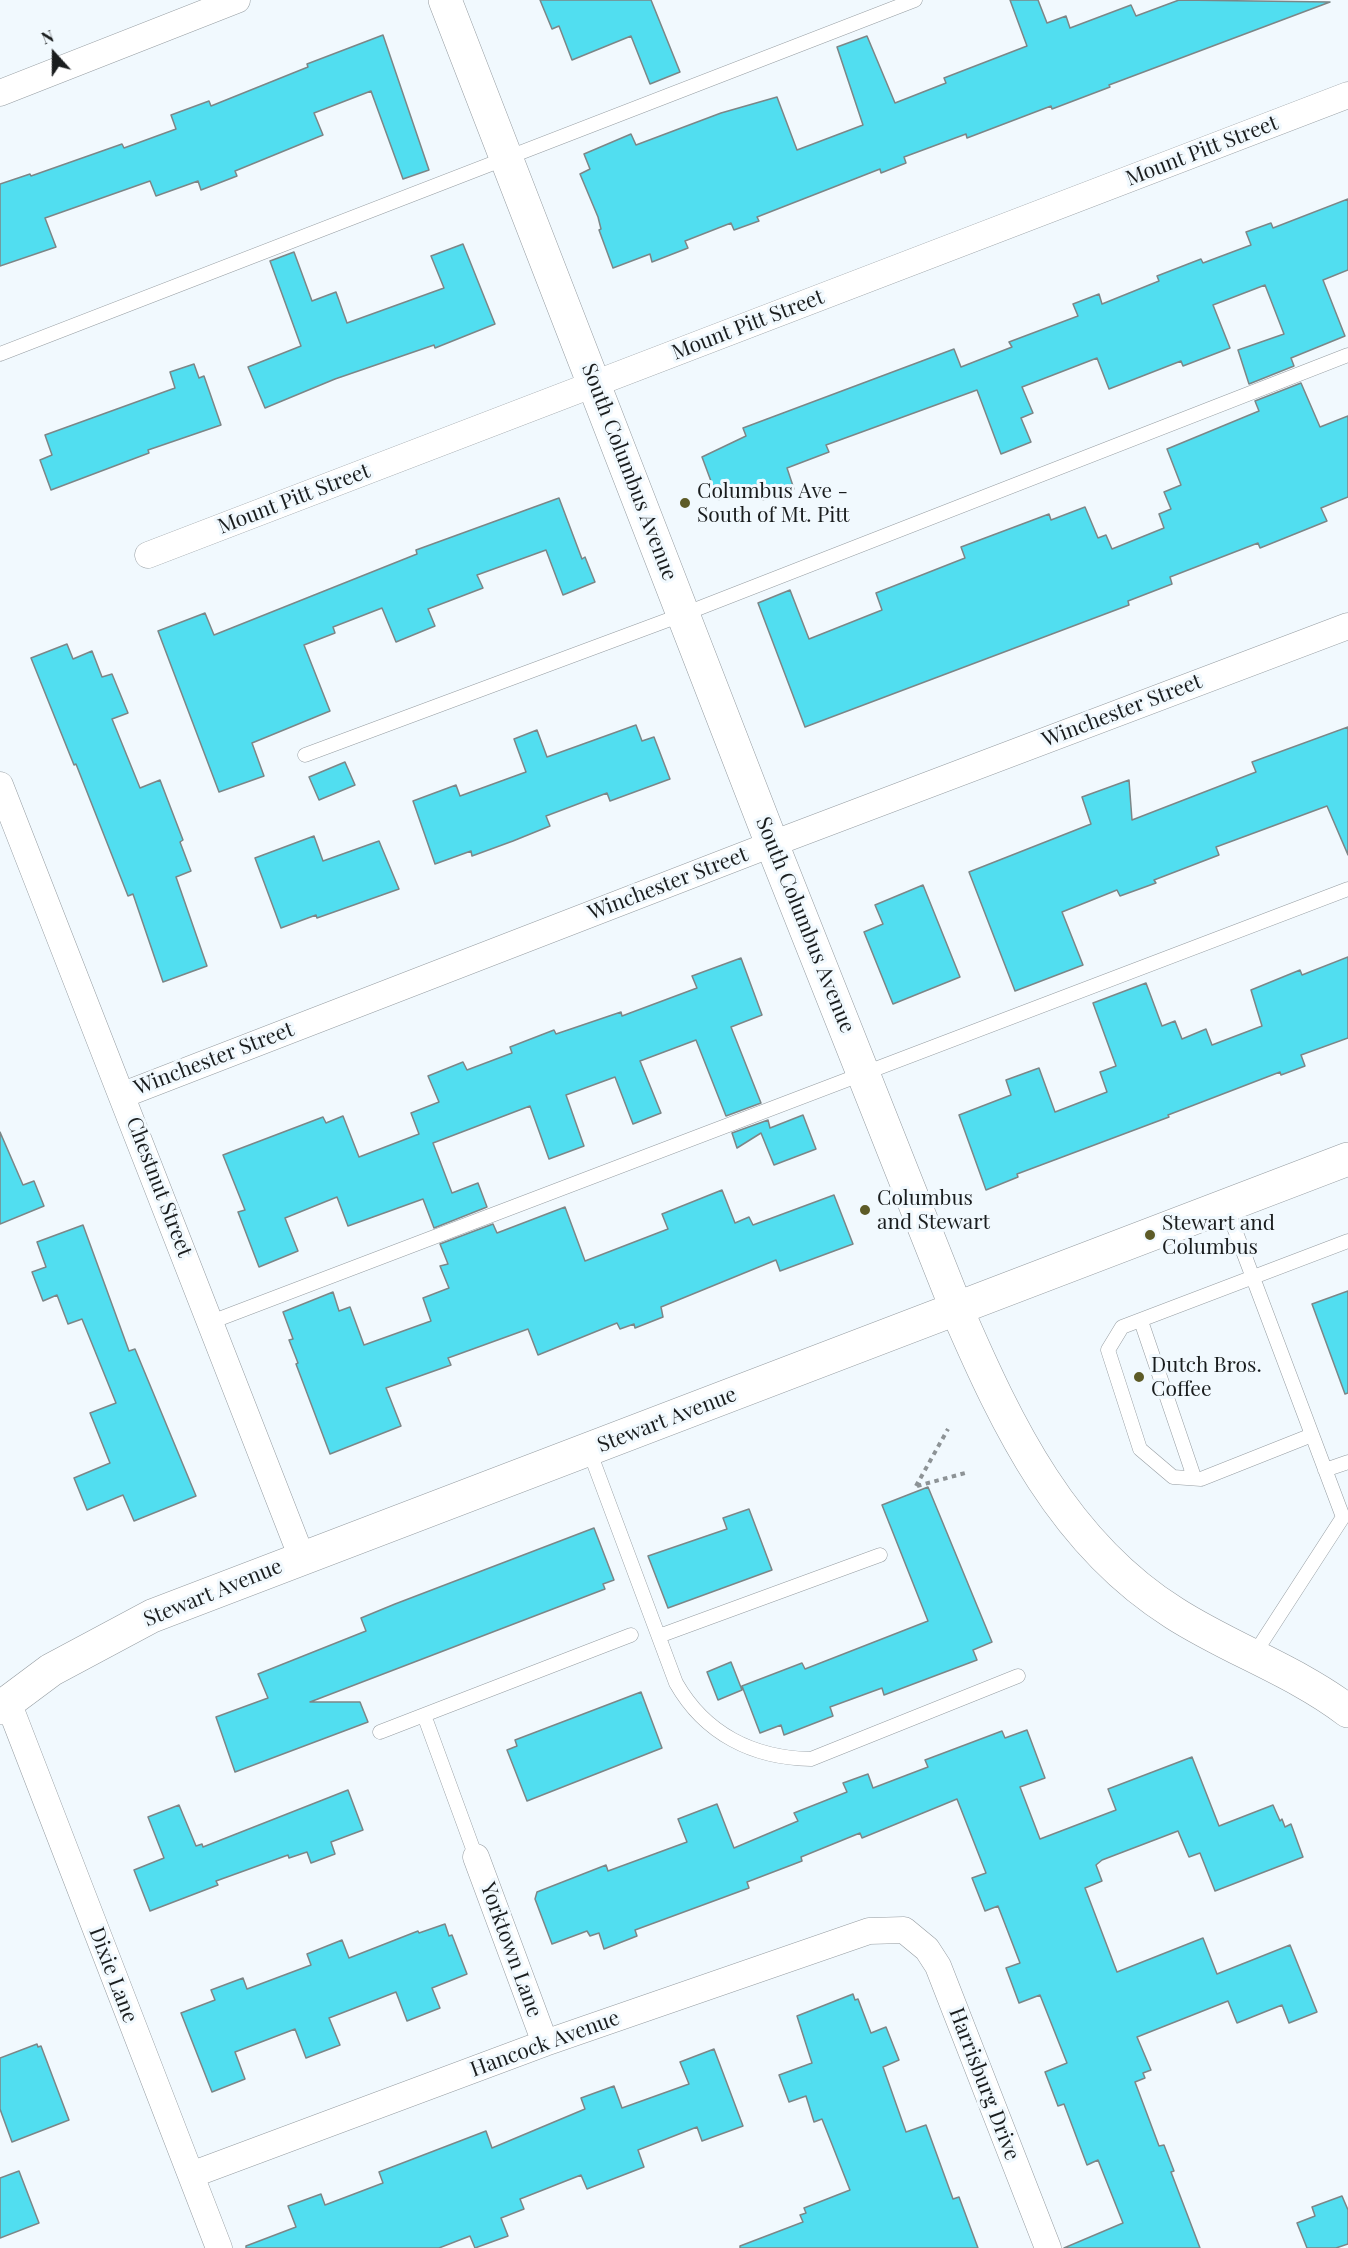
<!DOCTYPE html>
<style>
body{margin:0}
#map{position:relative;width:1348px;height:2248px;overflow:hidden;background:#f1f9fe;font-family:"Playfair Display",serif}
canvas{display:block}
.north{position:absolute;left:24px;top:24px;width:60px;height:60px;-webkit-text-stroke:4px #f1f9fe;paint-order:stroke;rotate:339deg;font-size:16px;font-weight:700;line-height:24px;text-align:center;color:#1a1d1e}
.north::after{content:'';display:block;margin:auto;width:21px;height:27px;background:#1a1d1e;clip-path:polygon(50% 0,100% 100%,50% 72%,0 100%)}
</style>
<div id="map">
<canvas width="1348" height="2248"></canvas>
<div class="north">N</div>
</div>
<script>
const ctx = document.querySelector('canvas').getContext('2d');
ctx.lineJoin = 'round';
function fillPath(path, color) { ctx.fillStyle = color; ctx.fill(path, 'evenodd'); }
function strokePath(path, color, width, dash) { ctx.strokeStyle = color; ctx.lineWidth = width; ctx.lineCap = dash ? 'butt' : 'round'; ctx.setLineDash(dash || []); ctx.stroke(path); }
function label(font, color, halo, rows, align = 'center') {
  ctx.font = font + ' "Playfair Display",serif'; ctx.lineWidth = 6; ctx.setLineDash([]); ctx.textBaseline = 'middle'; ctx.strokeStyle = halo; ctx.fillStyle = color; for (const [text, x, y, turn = 0] of rows) {
    ctx.save(); ctx.translate(x, y); ctx.rotate((+turn || 0) * Math.PI / 180); ctx.textAlign = isNaN(turn) ? turn : align; if (halo) ctx.strokeText(text, 0, 0); ctx.fillText(text, 0, 0); ctx.restore();
  }
}
const building = new Path2D(`
 M 540,0 L 651,0 L 680,72 L 650,84 L 631,36 L 572,60 L 559,26 L 552,29 Z
 M 1010,0 L 1038,0 L 1047,23 L 1066,16 L 1070,28 L 1131,5 L 1136,16 L 1179,0 L 1330,2 L 1109,85 L 1110,87 L 1052,109 L 1051,106 L 967,138 L 966,134 L 904,157 L 906,163 L 881,173 L 880,169 L 757,217 L 759,221 L 734,230 L 731,223 L 685,241 L 688,248 L 652,262 L 650,254 L 613,268 L 599,230 L 601,229 L 598,217 L 580,174 L 590,169 L 584,154 L 631,134 L 636,145 L 721,113 L 777,97 L 797,150 L 863,125 L 837,47 L 867,36 L 895,103 L 946,83 L 944,78 L 1027,46 Z
 M 383,35 L 429,170 L 403,179 L 371,91 L 314,113 L 323,135 L 235,171 L 237,176 L 201,190 L 198,181 L 156,196 L 150,181 L 45,218 L 56,247 L 0,266 L 0,184 L 30,174 L 31,176 L 122,144 L 124,148 L 176,129 L 171,115 L 209,101 L 211,106 L 308,67 L 307,64 Z
 M 1348,199 L 1348,270 L 1323,280 L 1345,336 L 1291,358 L 1294,366 L 1249,384 L 1238,350 L 1284,334 L 1265,285 L 1213,305 L 1230,348 L 1183,366 L 1181,361 L 1109,389 L 1097,358 L 1022,387 L 1033,413 L 1021,418 L 1031,442 L 1001,454 L 977,390 L 826,445 L 829,452 L 787,468 L 794,489 L 763,500 L 757,485 L 718,500 L 702,457 L 746,436 L 743,428 L 954,349 L 961,367 L 1012,347 L 1009,342 L 1078,316 L 1073,304 L 1099,294 L 1102,304 L 1159,281 L 1157,276 L 1201,259 L 1203,263 L 1251,245 L 1246,232 L 1271,223 L 1273,228 Z
 M 463,244 L 495,324 L 435,348 L 434,345 L 335,379 L 265,408 L 248,367 L 301,346 L 270,261 L 294,252 L 312,301 L 336,292 L 347,323 L 444,288 L 431,256 Z
 M 194,364 L 199,378 L 204,376 L 221,425 L 148,450 L 149,453 L 51,490 L 40,460 L 52,455 L 45,435 L 175,388 L 170,372 Z
 M 1301,383 L 1320,427 L 1348,416 L 1348,497 L 1321,508 L 1327,521 L 1260,548 L 1258,543 L 1170,577 L 1172,584 L 1128,601 L 1129,605 L 805,727 L 758,603 L 790,590 L 809,639 L 882,610 L 876,593 L 965,558 L 961,547 L 1049,514 L 1051,520 L 1085,507 L 1098,538 L 1106,535 L 1112,549 L 1164,528 L 1159,514 L 1171,509 L 1164,492 L 1181,485 L 1167,449 L 1259,411 L 1255,401 Z
 M 559,498 L 582,559 L 585,557 L 595,582 L 563,595 L 546,550 L 477,575 L 483,588 L 428,609 L 435,626 L 396,642 L 382,608 L 333,627 L 335,633 L 304,645 L 330,711 L 252,743 L 264,776 L 219,792 L 158,631 L 205,613 L 214,635 L 417,554 L 416,550 Z
 M 67,644 L 73,659 L 92,651 L 102,677 L 112,674 L 128,713 L 112,719 L 140,788 L 160,780 L 183,840 L 180,842 L 191,871 L 176,877 L 207,966 L 163,982 L 133,894 L 128,896 L 76,764 L 74,765 L 31,658 Z
 M 636,725 L 642,741 L 654,737 L 670,779 L 610,801 L 607,793 L 546,816 L 550,826 L 513,841 L 472,856 L 471,851 L 435,864 L 413,801 L 456,785 L 460,796 L 526,772 L 514,739 L 537,730 L 547,757 Z
 M 1348,727 L 1348,855 L 1327,806 L 1216,847 L 1219,855 L 1154,880 L 1156,883 L 1120,896 L 1117,890 L 1062,912 L 1083,965 L 1015,991 L 969,872 L 1091,824 L 1082,797 L 1129,780 L 1132,820 L 1256,772 L 1252,762 Z
 M 345,762 L 355,785 L 319,800 L 309,777 Z
 M 314,836 L 323,861 L 379,841 L 399,889 L 317,918 L 316,915 L 281,928 L 255,858 Z
 M 923,885 L 960,977 L 893,1004 L 864,932 L 883,924 L 875,905 Z
 M 1348,957 L 1348,1038 L 1301,1055 L 1305,1066 L 1281,1075 L 1280,1072 L 1168,1115 L 1169,1117 L 1017,1174 L 1018,1177 L 986,1190 L 959,1115 L 1011,1095 L 1006,1080 L 1039,1068 L 1055,1112 L 1107,1092 L 1100,1072 L 1116,1066 L 1093,1003 L 1146,983 L 1162,1026 L 1175,1021 L 1182,1039 L 1206,1029 L 1212,1045 L 1262,1026 L 1251,990 L 1300,970 L 1302,975 Z
 M 741,958 L 762,1015 L 731,1027 L 761,1103 L 726,1116 L 696,1040 L 640,1061 L 661,1113 L 633,1124 L 615,1077 L 566,1095 L 584,1146 L 549,1159 L 530,1106 L 433,1143 L 452,1193 L 478,1183 L 487,1207 L 434,1228 L 423,1199 L 348,1226 L 337,1197 L 285,1218 L 298,1251 L 259,1267 L 238,1212 L 245,1210 L 223,1155 L 323,1117 L 326,1123 L 343,1116 L 359,1157 L 419,1134 L 411,1113 L 439,1102 L 428,1076 L 463,1062 L 467,1070 L 512,1053 L 510,1047 L 554,1030 L 556,1034 L 621,1012 L 622,1016 L 697,988 L 692,976 Z
 M 803,1115 L 816,1149 L 774,1165 L 761,1133 L 737,1148 L 732,1133 L 768,1120 L 770,1128 Z
 M 0,1132 L 23,1185 L 34,1181 L 44,1206 L 0,1224 Z
 M 722,1190 L 735,1223 L 749,1217 L 753,1225 L 834,1195 L 853,1244 L 780,1271 L 776,1260 L 661,1307 L 663,1317 L 635,1328 L 634,1324 L 620,1329 L 617,1323 L 538,1355 L 528,1329 L 448,1358 L 451,1365 L 386,1388 L 401,1426 L 330,1454 L 296,1364 L 298,1363 L 289,1340 L 293,1339 L 283,1312 L 333,1292 L 339,1311 L 350,1307 L 364,1345 L 431,1321 L 423,1298 L 449,1288 L 440,1266 L 448,1264 L 440,1244 L 493,1224 L 497,1233 L 565,1207 L 585,1261 L 668,1229 L 662,1214 Z
 M 83,1225 L 129,1351 L 135,1349 L 196,1496 L 134,1521 L 123,1495 L 87,1510 L 74,1478 L 110,1463 L 90,1413 L 116,1403 L 82,1319 L 68,1324 L 57,1295 L 43,1301 L 32,1272 L 46,1267 L 37,1242 Z
 M 1348,1291 L 1348,1393 L 1345,1394 L 1312,1304 Z
 M 928,1487 L 992,1642 L 973,1650 L 977,1660 L 884,1695 L 882,1688 L 830,1707 L 833,1716 L 784,1735 L 781,1725 L 760,1733 L 742,1686 L 802,1663 L 805,1669 L 928,1621 L 882,1505 Z
 M 749,1509 L 772,1570 L 668,1608 L 648,1556 L 727,1529 L 723,1518 Z
 M 594,1528 L 614,1580 L 603,1584 L 605,1589 L 310,1702 L 360,1702 L 368,1722 L 235,1772 L 216,1717 L 268,1698 L 258,1674 L 366,1631 L 361,1618 L 395,1604 Z
 M 731,1662 L 742,1690 L 718,1700 L 707,1672 Z
 M 641,1692 L 662,1748 L 527,1801 L 507,1750 L 517,1746 L 515,1740 Z
 M 1027,1730 L 1045,1778 L 1020,1787 L 1040,1839 L 1116,1810 L 1108,1789 L 1192,1757 L 1219,1826 L 1273,1805 L 1280,1821 L 1282,1819 L 1285,1827 L 1291,1824 L 1303,1857 L 1215,1891 L 1200,1853 L 1189,1857 L 1178,1831 L 1102,1860 L 1096,1865 L 1102,1881 L 1085,1888 L 1117,1972 L 1203,1938 L 1217,1974 L 1290,1945 L 1317,2012 L 1289,2023 L 1282,2005 L 1237,2023 L 1228,2001 L 1137,2037 L 1151,2070 L 1143,2073 L 1145,2078 L 1135,2082 L 1159,2146 L 1164,2145 L 1174,2171 L 1171,2172 L 1200,2248 L 1064,2248 L 1123,2223 L 1098,2160 L 1087,2165 L 1064,2104 L 1058,2106 L 1045,2072 L 1067,2063 L 1040,1995 L 1019,2003 L 1006,1968 L 1020,1963 L 998,1906 L 985,1911 L 972,1878 L 986,1873 L 957,1799 L 862,1838 L 860,1833 L 801,1857 L 802,1861 L 747,1882 L 749,1888 L 635,1930 L 637,1936 L 604,1949 L 599,1933 L 590,1936 L 587,1931 L 552,1944 L 535,1899 L 537,1892 L 606,1865 L 608,1871 L 687,1842 L 678,1819 L 717,1804 L 734,1848 L 798,1821 L 794,1813 L 847,1792 L 843,1783 L 868,1774 L 873,1788 L 928,1767 L 925,1760 L 1002,1731 L 1005,1738 Z
 M 348,1790 L 363,1830 L 331,1842 L 335,1854 L 311,1863 L 307,1852 L 289,1858 L 288,1855 L 216,1881 L 218,1885 L 150,1911 L 134,1870 L 164,1858 L 148,1817 L 179,1805 L 196,1846 L 202,1844 L 203,1847 Z
 M 445,1924 L 449,1936 L 452,1935 L 467,1974 L 432,1988 L 440,2008 L 407,2021 L 396,1992 L 329,2018 L 340,2045 L 306,2058 L 295,2029 L 235,2052 L 245,2079 L 212,2092 L 181,2013 L 215,2000 L 211,1990 L 243,1978 L 247,1989 L 311,1965 L 307,1954 L 342,1940 L 349,1958 L 418,1931 L 419,1933 Z
 M 853,1994 L 855,2000 L 858,1999 L 871,2033 L 886,2027 L 899,2060 L 883,2067 L 906,2132 L 926,2125 L 953,2199 L 959,2197 L 978,2248 L 740,2248 L 740,2246 L 803,2222 L 800,2215 L 806,2213 L 804,2208 L 850,2190 L 822,2119 L 814,2122 L 806,2096 L 789,2102 L 779,2075 L 812,2063 L 797,2016 Z
 M 37,2044 L 38,2047 L 41,2046 L 69,2120 L 12,2142 L 0,2109 L 0,2058 Z
 M 714,2049 L 743,2126 L 702,2141 L 697,2127 L 638,2150 L 644,2167 L 587,2189 L 581,2175 L 520,2199 L 524,2209 L 501,2218 L 508,2236 L 475,2248 L 470,2236 L 439,2248 L 246,2248 L 246,2246 L 296,2227 L 288,2206 L 321,2194 L 325,2205 L 383,2183 L 379,2172 L 486,2131 L 492,2148 L 585,2109 L 581,2098 L 614,2086 L 622,2108 L 689,2084 L 680,2062 Z
 M 19,2171 L 39,2223 L 0,2238 L 0,2178 Z
 M 1342,2196 L 1348,2210 L 1348,2244 L 1336,2248 L 1307,2248 L 1297,2223 L 1315,2216 L 1312,2207 Z`);
const path = new Path2D(`
 M 916,1486 L 948,1429
 M 917,1486 L 969,1472`);
const service = new Path2D(`
 M 0,354 L 915,0
 M 305,755 L 684,614 L 1348,355
 M 1226,1206 L 1343,1517 L 1253,1656
 M 1141,1321 L 1194,1477
 M 211,1322 L 1348,889
 M 1312,1435 L 1201,1479 L 1173,1477 L 1140,1449 L 1108,1350 L 1122,1327 L 1348,1241
 M 589,1450 L 676,1683 C 705,1734 753,1758 811,1759 L 1018,1676
 M 1325,1470 L 1348,1462
 M 659,1636 L 880,1555
 M 424,1715 L 476,1857
 M 380,1732 L 631,1635`);
const minor = new Path2D(`
 M 0,93 L 237,0
 M 148,555 L 1348,95
 M 0,785 L 302,1558
 M 123,1095 L 772,844 L 1348,626
 M 8,1702 L 219,2248
 M 476,1857 L 545,2043
 M 191,2175 L 545,2043 L 869,1931 L 904,1930 L 927,1949 L 938,1966 L 1048,2248`);
const secondary = new Path2D(`
 M 445,0 L 772,844 L 957,1310 C 1007,1426 1063,1543 1174,1613 C 1230,1649 1294,1670 1348,1711
 M 0,1708 L 51,1670 L 152,1616 L 1348,1159`);
const markers = [
 [685,503,6,"#5d5b27"],
 [865,1210,6,"#5d5b27"],
 [1150,1235,6,"#5d5b27"],
 [1139,1377,6,"#5d5b27"]
];
const streetNames = [
 ["Mount Pitt Street",1202,151,-21],
 ["Mount Pitt Street",748,325,-21],
 ["South Columbus Avenue",629,472,69],
 ["Mount Pitt Street",294,499,-21],
 ["Winchester Street",1122,711,-21],
 ["Winchester Street",668,884,-21],
 ["South Columbus Avenue",805,925,68],
 ["Winchester Street",214,1059,-21],
 ["Chestnut Street",159,1187,69],
 ["Stewart Avenue",667,1420,-21],
 ["Stewart Avenue",213,1593,-22],
 ["Yorktown Lane",511,1950,70],
 ["Dixie Lane",113,1975,69],
 ["Hancock Avenue",545,2044,-20],
 ["Harrisburg Drive",984,2084,69]
];
const poiNames = [
 ["Columbus Ave -",697,491],
 ["South of Mt. Pitt",697,515],
 ["Columbus",877,1198],
 ["and Stewart",877,1222],
 ["Stewart and",1162,1223],
 ["Columbus",1162,1247],
 ["Dutch Bros.",1151,1365],
 ["Coffee",1151,1389]
];
fillPath(building, '#51def0');
strokePath(building, '#7c8687', 1.5);
strokePath(service, '#959ca1', 15);
strokePath(minor, '#959ca1', 27);
strokePath(secondary, '#959ca1', 34);
strokePath(path, '#8d9396', 4, [4.5, 4.5]);
strokePath(service, '#fff', 14);
strokePath(minor, '#fff', 26);
strokePath(secondary, '#fff', 33);
for (const [x, y, r, color] of markers) { const dot = new Path2D(); dot.arc(x, y, r, 0, 2 * Math.PI); ctx.fillStyle = color; ctx.fill(dot); strokePath(dot, '#f1f9fe', 2); }
label('21px', '#1a1d1e', '#f1f9fe', streetNames);
label('21px', '#1a1d1e', '#f1f9fe', poiNames, 'left');
</script>
